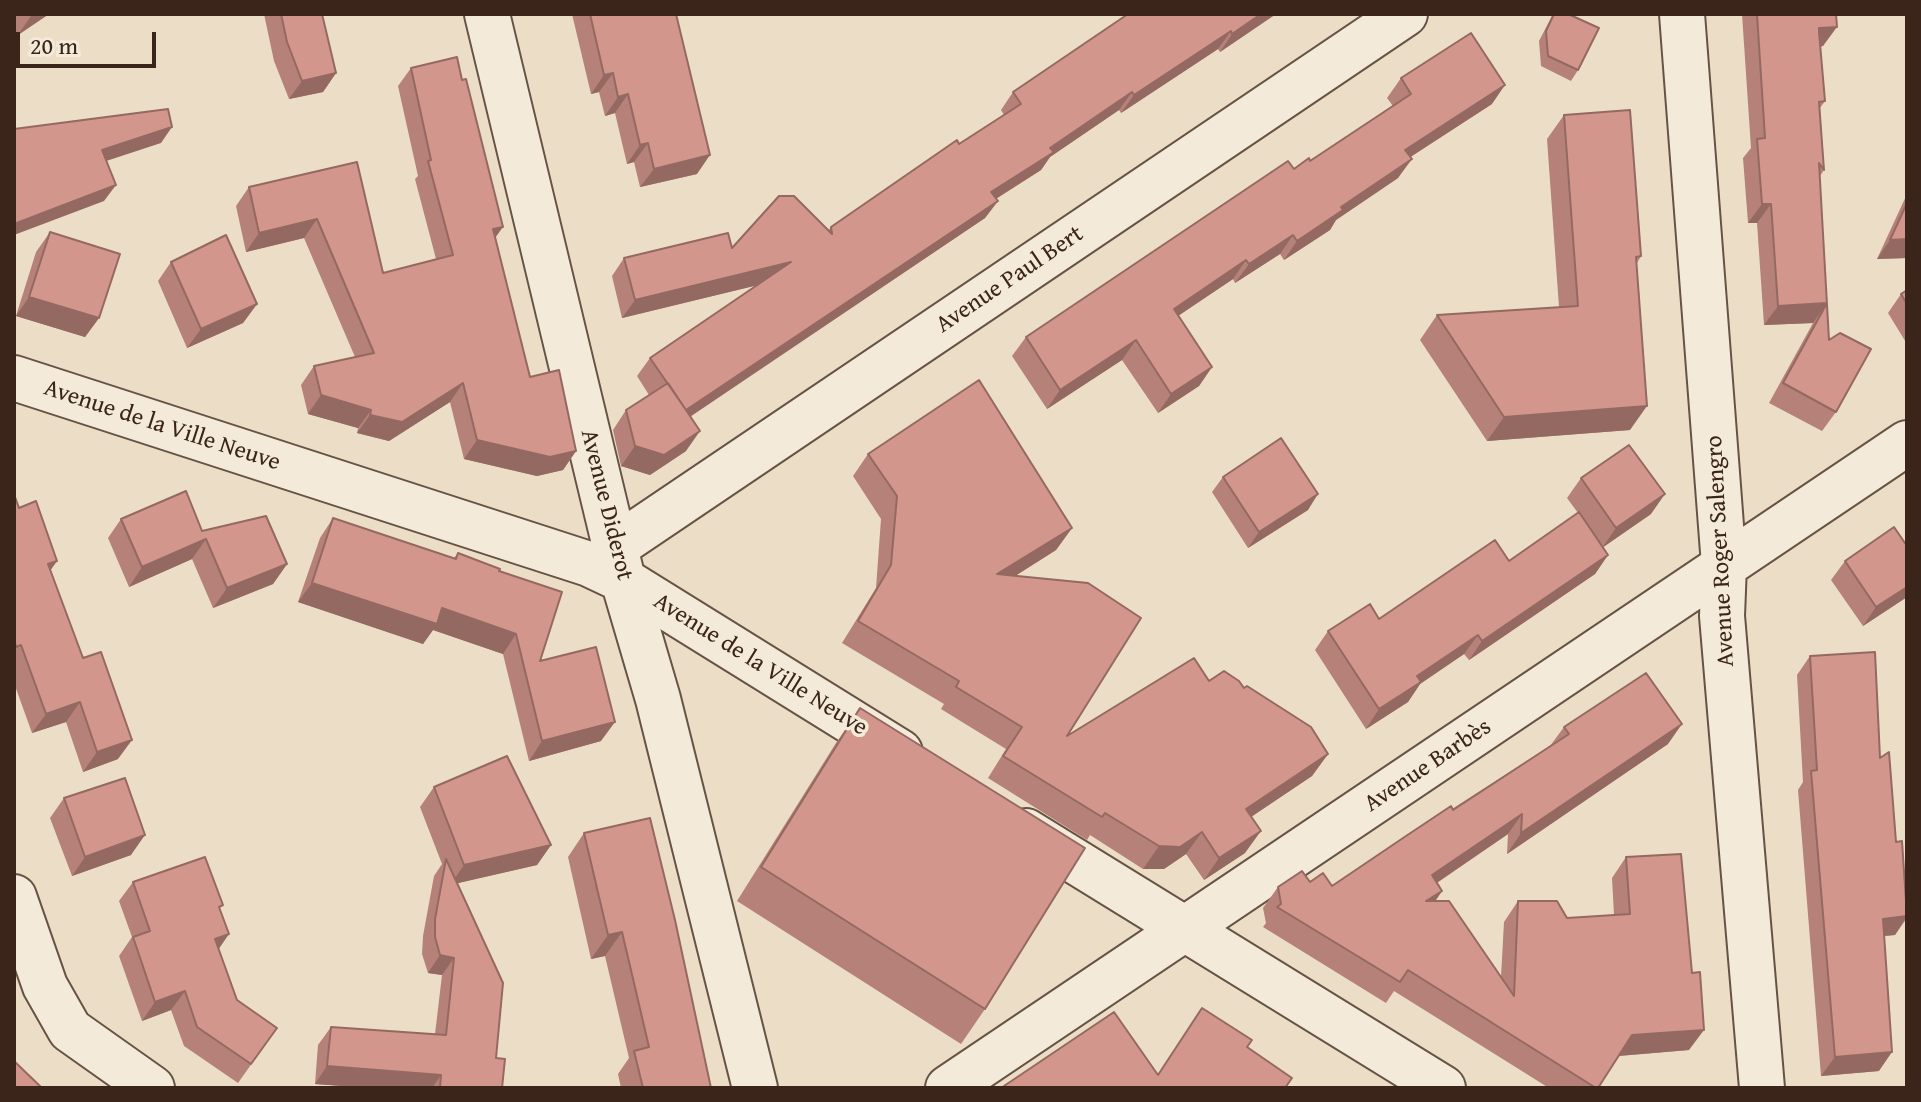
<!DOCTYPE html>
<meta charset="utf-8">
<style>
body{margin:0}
#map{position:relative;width:1921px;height:1102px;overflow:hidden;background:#ecdec6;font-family:"Gentium Book Plus",serif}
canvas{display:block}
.frame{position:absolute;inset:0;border:16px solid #3b251a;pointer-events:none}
.scale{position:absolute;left:16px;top:32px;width:140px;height:36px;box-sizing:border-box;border:4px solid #3b251a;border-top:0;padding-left:10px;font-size:24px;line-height:28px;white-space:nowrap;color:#3b251a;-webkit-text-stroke:6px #f3eada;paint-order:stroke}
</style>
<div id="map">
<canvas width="1921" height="1102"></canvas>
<div class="frame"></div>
<div class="scale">20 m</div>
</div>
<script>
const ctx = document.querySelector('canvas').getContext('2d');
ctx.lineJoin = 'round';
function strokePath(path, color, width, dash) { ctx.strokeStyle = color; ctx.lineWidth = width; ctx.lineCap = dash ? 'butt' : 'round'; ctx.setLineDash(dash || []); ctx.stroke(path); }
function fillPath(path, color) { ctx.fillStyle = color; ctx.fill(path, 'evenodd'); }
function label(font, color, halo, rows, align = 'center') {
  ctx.font = font + ' "Gentium Book Plus",serif'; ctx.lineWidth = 7; ctx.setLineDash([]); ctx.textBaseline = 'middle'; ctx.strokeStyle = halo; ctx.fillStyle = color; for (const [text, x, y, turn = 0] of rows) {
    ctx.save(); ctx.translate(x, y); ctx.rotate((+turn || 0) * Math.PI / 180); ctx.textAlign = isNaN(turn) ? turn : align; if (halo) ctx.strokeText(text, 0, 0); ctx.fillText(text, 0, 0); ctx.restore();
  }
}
const street = new Path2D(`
 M 487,14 L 623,580 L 658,699 L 755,1088
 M 1682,14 L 1724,565 L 1722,616 L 1762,1088
 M 14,378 L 589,564 L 623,580 L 900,752
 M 615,547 L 1405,14
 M 1026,831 L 1443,1088
 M 14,897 L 45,986 L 70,1030 L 152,1088
 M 948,1088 L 1907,443`);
const wall = new Path2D(`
 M 14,14 L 49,14 L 18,35 L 14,30 Z
 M 264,14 L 322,14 L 336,73 L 323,92 L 289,99 L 274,61 Z
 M 572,14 L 676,14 L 697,174 L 640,187 L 634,162 L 627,164 L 615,113 L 605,116 L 599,92 L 591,94 Z
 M 1276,14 L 1220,52 L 1218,49 L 1121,113 L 1119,110 L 1050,157 L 1041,170 L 996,199 L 998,201 L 985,218 L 690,416 L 686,451 L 650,475 L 621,466 L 613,430 L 626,410 L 649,395 L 637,376 L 650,358 L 757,285 L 622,318 L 612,276 L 624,258 L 732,248 L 828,231 L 831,227 L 1004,115 L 1001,110 L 1013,92 Z
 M 1553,14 L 1568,14 L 1578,70 L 1571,81 L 1541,66 L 1539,41 Z
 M 1742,14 L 1836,14 L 1823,46 L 1820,47 L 1825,101 L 1820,108 L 1824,170 L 1820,176 L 1829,340 L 1836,412 L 1822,431 L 1769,403 L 1813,323 L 1764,325 L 1757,223 L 1748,223 L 1743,158 L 1751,148 Z
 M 411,68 L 495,238 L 530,377 L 576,451 L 563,470 L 537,476 L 464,459 L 450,402 L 389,441 L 357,433 L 358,428 L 308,414 L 301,385 L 314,366 L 355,357 L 304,238 L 246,252 L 236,206 L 249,187 L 357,162 L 383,273 L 436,259 L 415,179 L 418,176 L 398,86 Z
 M 1401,78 L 1492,104 L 1410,157 L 1398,178 L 1336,220 L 1330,230 L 1284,260 L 1280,254 L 1235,283 L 1233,279 L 1178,316 L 1212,367 L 1199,386 L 1158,413 L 1122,360 L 1047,409 L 1012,356 L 1026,337 L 1294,169 L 1310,161 L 1393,106 L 1387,98 Z
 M 1564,115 L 1641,256 L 1637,263 L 1630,430 L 1487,441 L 1420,340 L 1437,315 L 1559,307 L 1547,139 Z
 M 1907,194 L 1907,258 L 1877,259 Z
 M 50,232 L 99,318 L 85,337 L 16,316 L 36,252 Z
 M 171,262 L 257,304 L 243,323 L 187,348 L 158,281 Z
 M 1907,290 L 1907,344 L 1888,313 L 1901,294 Z
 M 868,454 L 1072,528 L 1056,550 L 1015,576 L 1067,736 L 1209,681 L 1244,688 L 1328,754 L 1312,776 L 1251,817 L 1245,853 L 1204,880 L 1186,854 L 1164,869 L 1143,869 L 1090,835 L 1087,840 L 988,778 L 1006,749 L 941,709 L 944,704 L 842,643 L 876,588 L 881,519 L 853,476 Z
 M 1223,477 L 1308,510 L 1248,548 L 1212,492 Z
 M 1581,478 L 1651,514 L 1603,547 L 1608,555 L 1595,574 L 1469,660 L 1464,654 L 1420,684 L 1408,702 L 1366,729 L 1315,650 L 1328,631 L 1379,619 L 1509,561 L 1578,513 L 1567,498 Z
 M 14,494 L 19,508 L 57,561 L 50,570 L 118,759 L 83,772 L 66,722 L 32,733 L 14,683 Z
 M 333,518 L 454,558 L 458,553 L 499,571 L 540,661 L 601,741 L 529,761 L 503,654 L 433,630 L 423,644 L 298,602 L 320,538 Z
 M 121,519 L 202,531 L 287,564 L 273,584 L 213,608 L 192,559 L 129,587 L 108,538 Z
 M 1907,546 L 1907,597 L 1863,626 L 1831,580 L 1845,561 Z
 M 1810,656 L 1880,758 L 1907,904 L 1907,918 L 1895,935 L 1884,936 L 1879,1071 L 1821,1076 L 1798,790 L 1803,782 L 1797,675 Z
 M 860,708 L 985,1009 L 961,1044 L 737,901 L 836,743 Z
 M 1564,727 L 1668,744 L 1507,854 L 1508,834 L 1437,883 L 1442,891 L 1435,901 L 1501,977 L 1504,922 L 1518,901 L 1567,918 L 1614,915 L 1612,878 L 1626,857 L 1689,1050 L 1619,1056 L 1598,1088 L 1549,1088 L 1394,991 L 1386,1003 L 1263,927 L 1266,923 L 1263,908 L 1278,887 L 1310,882 L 1332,886 L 1550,746 Z
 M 434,787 L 551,845 L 537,865 L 457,883 L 502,1088 L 369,1088 L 315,1084 L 318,1045 L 331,1027 L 435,1034 L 442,975 L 428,973 L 422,954 L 423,936 L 434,876 L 442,864 L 420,807 Z
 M 64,798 L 131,855 L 72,876 L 50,818 Z
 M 584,833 L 711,1088 L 621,1088 L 618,1074 L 629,1058 L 605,956 L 591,959 L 568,857 Z
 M 133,882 L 220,909 L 219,949 L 237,1000 L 277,1028 L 238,1083 L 184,1046 L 171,1010 L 142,1021 L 119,956 L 132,937 L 119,901 Z`);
const shadedWall = new Path2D(`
 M 34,14 L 49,14 L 18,35 L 31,16 Z
 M 1261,14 L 1276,14 L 1220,52 L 1232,34 Z
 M 1837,27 L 1823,46 L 1806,48 L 1819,28 Z
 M 1231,31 L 1218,49 L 1121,113 L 1134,95 Z
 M 336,73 L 323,92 L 289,99 L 302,81 Z
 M 613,73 L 599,92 L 591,94 L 604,75 Z
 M 1505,85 L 1492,104 L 1392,169 L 1405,150 Z
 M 1132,92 L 1119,110 L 1050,157 L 1041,170 L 978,210 L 991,192 L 1050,148 Z
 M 628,94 L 615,113 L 605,116 L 618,97 Z
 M 172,127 L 161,143 L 91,166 L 102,150 Z
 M 648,143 L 634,162 L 627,164 L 640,145 Z
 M 710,155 L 697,174 L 640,187 L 654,169 Z
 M 1412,159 L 1398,178 L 1336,220 L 1330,230 L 1284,260 L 1297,241 L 1341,207 Z
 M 116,185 L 104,201 L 14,235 L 14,224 Z
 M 998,201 L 985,218 L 672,429 L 684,411 Z
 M 1762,204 L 1771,204 L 1757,223 L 1748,223 Z
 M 317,219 L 304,238 L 246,252 L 259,233 Z
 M 503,227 L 490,245 L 493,229 Z
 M 1293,235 L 1280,254 L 1235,283 L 1249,264 Z
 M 1907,239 L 1907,258 L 1877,259 L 1890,240 Z
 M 1246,260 L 1233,279 L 1160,328 L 1174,309 Z
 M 791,262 L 779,280 L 622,318 L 635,300 Z
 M 29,297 L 99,318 L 85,337 L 16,316 Z
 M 1827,303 L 1813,323 L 1764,325 L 1778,306 Z
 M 257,304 L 243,323 L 187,348 L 201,329 Z
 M 1136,340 L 1122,360 L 1047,409 L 1060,390 Z
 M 1212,367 L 1199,386 L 1158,413 L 1171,394 Z
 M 463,383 L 450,402 L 389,441 L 357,433 L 370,415 Z
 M 321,395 L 371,410 L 358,428 L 308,414 Z
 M 1647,406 L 1630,430 L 1487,441 L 1504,417 Z
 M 700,431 L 686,451 L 650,475 L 621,466 L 635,446 Z
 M 477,440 L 576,451 L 563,470 L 537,476 L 464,459 Z
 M 1318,494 L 1308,510 L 1248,548 L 1259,532 Z
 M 1665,494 L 1651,514 L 1602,548 L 1616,528 Z
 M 1072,528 L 1056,550 L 982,597 L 997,574 Z
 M 206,539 L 192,559 L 129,587 L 142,567 Z
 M 1608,555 L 1595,574 L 1469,660 L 1482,641 Z
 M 57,561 L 43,581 L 48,564 Z
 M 287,564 L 273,584 L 213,608 L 227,588 Z
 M 312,583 L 442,608 L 516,634 L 503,654 L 433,630 L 423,644 L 298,602 Z
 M 1907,587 L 1907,597 L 1863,626 L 1876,607 Z
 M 1478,635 L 1464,654 L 1420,684 L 1408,702 L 1366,729 L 1379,709 L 1417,676 Z
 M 80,702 L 66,722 L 32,733 L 46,714 Z
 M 615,722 L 601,741 L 529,761 L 542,741 Z
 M 1682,724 L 1668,744 L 1507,854 L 1521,833 Z
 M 132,740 L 118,759 L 83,772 L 97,752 Z
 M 1328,754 L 1312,776 L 1230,831 L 1246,809 Z
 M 1522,814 L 1508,834 L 1417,896 L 1432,875 Z
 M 1261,831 L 1245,853 L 1204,880 L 1219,858 Z
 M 1202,832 L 1186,854 L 1164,869 L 1143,869 L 1159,846 Z
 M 145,835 L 131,855 L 72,876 L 85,857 Z
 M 551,845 L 537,865 L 450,885 L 464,865 Z
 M 1442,891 L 1428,912 L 1426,901 Z
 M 1907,916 L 1895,935 L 1870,937 L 1883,919 Z
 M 622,932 L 605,956 L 591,959 L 608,935 Z
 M 229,934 L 216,953 L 215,939 Z
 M 440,955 L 454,958 L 442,975 L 428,973 Z
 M 185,991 L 171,1010 L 142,1021 L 155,1002 Z
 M 1704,1030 L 1689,1050 L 1617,1056 L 1632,1035 Z
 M 1892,1052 L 1879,1071 L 1821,1076 L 1835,1057 Z
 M 327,1066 L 441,1075 L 432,1088 L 369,1088 L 315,1084 Z`);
const building = new Path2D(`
 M 281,14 L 322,14 L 336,73 L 302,81 L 287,42 Z
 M 590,14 L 676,14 L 710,155 L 654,169 L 648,143 L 640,145 L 628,94 L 618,97 L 613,73 L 604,75 Z
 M 1128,14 L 1261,14 L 1232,34 L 1231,31 L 1134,95 L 1132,92 L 1050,148 L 1054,152 L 991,192 L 998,201 L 686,410 L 650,358 L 791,262 L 635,300 L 624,258 L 728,233 L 732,248 L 779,196 L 794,196 L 832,234 L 831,227 L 957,140 L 959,144 L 1021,104 L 1013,92 Z
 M 1554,14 L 1568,14 L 1599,28 L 1578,70 L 1548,56 L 1546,31 Z
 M 1757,14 L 1836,14 L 1837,27 L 1819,28 L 1819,32 L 1825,101 L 1819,102 L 1824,170 L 1819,163 L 1829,340 L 1840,333 L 1871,349 L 1836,412 L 1783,383 L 1827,303 L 1778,306 L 1771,204 L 1762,204 L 1757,139 L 1765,138 Z
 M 1471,33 L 1505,85 L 1405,150 L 1412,159 L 1341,207 L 1343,210 L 1297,241 L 1293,235 L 1249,264 L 1246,260 L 1174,309 L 1212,367 L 1171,394 L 1136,340 L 1060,390 L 1026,337 L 1288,161 L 1294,169 L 1309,158 L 1310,161 L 1411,94 L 1401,78 Z
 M 457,57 L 462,80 L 466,79 L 503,227 L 493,229 L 530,377 L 559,370 L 576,451 L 550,457 L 477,440 L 463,383 L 402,422 L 370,415 L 371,410 L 321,395 L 314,366 L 374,353 L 317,219 L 259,233 L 249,187 L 357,162 L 383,273 L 453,255 L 428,161 L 431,160 L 411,68 Z
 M 168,109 L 172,127 L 102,150 L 116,185 L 14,224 L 14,129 Z
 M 1630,110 L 1641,256 L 1636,257 L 1647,406 L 1504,417 L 1437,315 L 1578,306 L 1564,115 Z
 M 1907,203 L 1907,239 L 1890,240 Z
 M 50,232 L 120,254 L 99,318 L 29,297 Z
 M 226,235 L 257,304 L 201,329 L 171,262 Z
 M 1907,290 L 1907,304 L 1901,294 Z
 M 979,380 L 1072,528 L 997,574 L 1088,583 L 1141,618 L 1067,736 L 1194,658 L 1209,681 L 1224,671 L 1239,681 L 1244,688 L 1247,686 L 1311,727 L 1328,754 L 1246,809 L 1261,831 L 1219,858 L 1202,832 L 1180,847 L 1159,846 L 1105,813 L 1102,817 L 1003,756 L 1022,727 L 956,687 L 959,681 L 858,621 L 891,565 L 897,496 L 868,454 Z
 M 668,383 L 700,431 L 664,455 L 635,446 L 626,410 Z
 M 1281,438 L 1318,494 L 1259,532 L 1223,477 Z
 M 1629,445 L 1665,494 L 1616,528 L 1581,478 Z
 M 186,491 L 202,531 L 266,516 L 287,564 L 227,588 L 206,539 L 142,567 L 121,519 Z
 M 14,494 L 19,508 L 36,501 L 57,561 L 48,564 L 83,658 L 101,652 L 132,740 L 97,752 L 80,702 L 46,714 L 21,645 L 16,647 L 14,639 Z
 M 1579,512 L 1608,555 L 1482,641 L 1478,635 L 1417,676 L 1421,682 L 1379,709 L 1328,631 L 1370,604 L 1379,619 L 1495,540 L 1509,561 Z
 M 333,518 L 456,559 L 458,553 L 500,569 L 499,571 L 562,592 L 540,661 L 596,647 L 615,722 L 542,741 L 516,634 L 442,608 L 437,624 L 312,583 Z
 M 1894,527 L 1907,546 L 1907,587 L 1876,607 L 1845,561 Z
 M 1875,652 L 1880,758 L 1889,752 L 1896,842 L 1902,841 L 1907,916 L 1883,919 L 1892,1052 L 1835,1057 L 1811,771 L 1817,770 L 1810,656 Z
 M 1646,673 L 1682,724 L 1521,833 L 1522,814 L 1432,875 L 1442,891 L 1426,901 L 1449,901 L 1514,996 L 1518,901 L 1557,901 L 1567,918 L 1630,914 L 1626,857 L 1681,854 L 1692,973 L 1700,972 L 1704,1030 L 1632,1035 L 1598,1088 L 1596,1088 L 1408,970 L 1400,982 L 1277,907 L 1281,904 L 1278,887 L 1302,871 L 1310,882 L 1323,873 L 1332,886 L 1406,836 L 1451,806 L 1453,810 L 1569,734 L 1564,727 Z
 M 860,708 L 1085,848 L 985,1009 L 761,867 Z
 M 507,756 L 551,845 L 464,865 L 434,787 Z
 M 125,778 L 145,835 L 85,857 L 64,798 Z
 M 650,818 L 675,920 L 711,1088 L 643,1088 L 634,1051 L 649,1047 L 622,932 L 608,935 L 584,833 Z
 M 205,857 L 223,905 L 219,907 L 229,934 L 215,939 L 237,1000 L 277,1028 L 251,1064 L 197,1027 L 185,991 L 155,1002 L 133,937 L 150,931 L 133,882 Z
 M 446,859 L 503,983 L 496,1058 L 505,1059 L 502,1088 L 440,1088 L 441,1075 L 327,1066 L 331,1027 L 446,1035 L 454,958 L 440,955 L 435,937 L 435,919 Z
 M 1202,1008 L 1252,1040 L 1247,1047 L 1292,1078 L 1285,1088 L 1001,1088 L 1114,1012 L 1158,1075 Z
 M 14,1061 L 42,1088 L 14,1088 Z`);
const streetNames = [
 ["Avenue Paul Bert",1010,280,-34],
 ["Avenue de la Ville Neuve",162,426,18],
 ["Avenue Diderot",606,505,76],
 ["Avenue Roger Salengro",1721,551,-93],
 ["Avenue de la Ville Neuve",760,665,32],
 ["Avenue Barbès",1428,766,-34]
];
strokePath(street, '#675345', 48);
strokePath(street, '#f3eada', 44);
fillPath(wall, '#b58178');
fillPath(shadedWall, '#946962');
fillPath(building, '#d3968c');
strokePath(building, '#946962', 2);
label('24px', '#3b251a', '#f3eada', streetNames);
</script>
